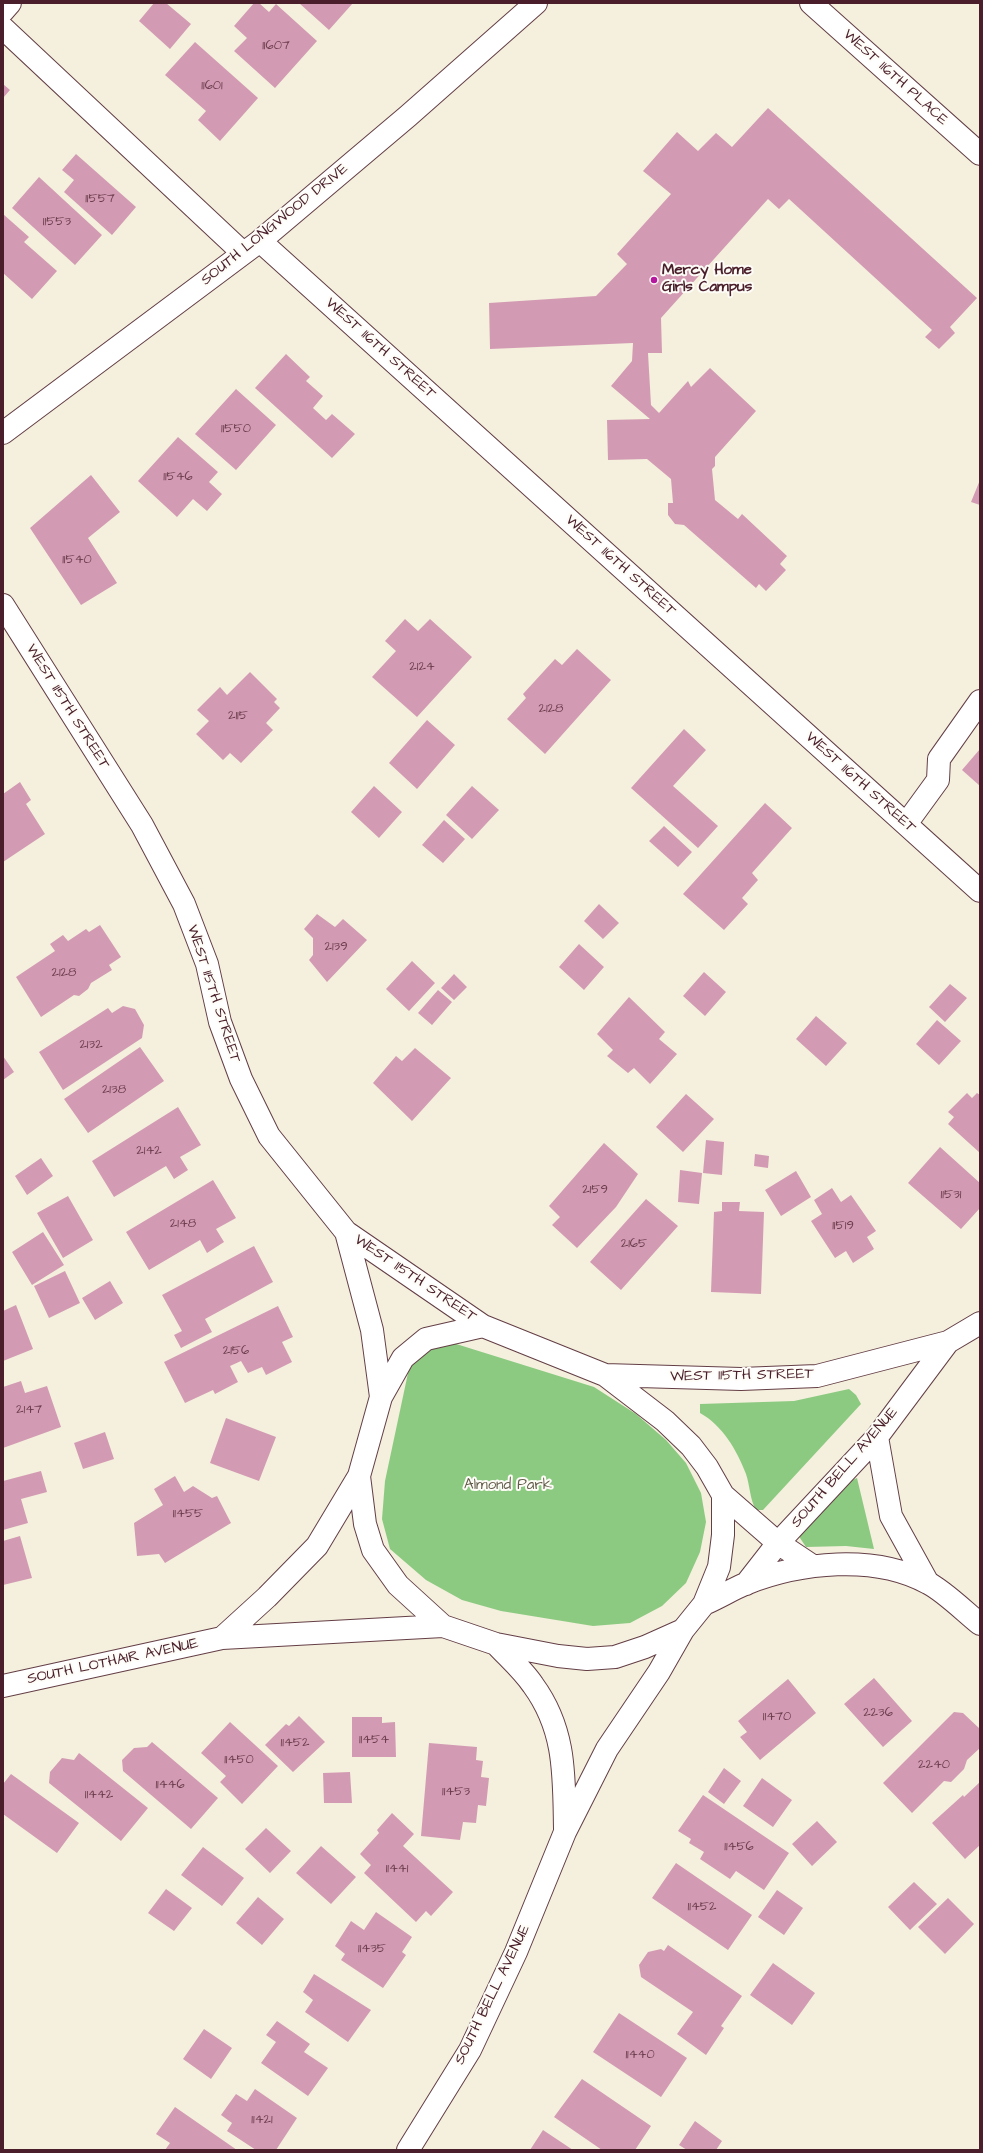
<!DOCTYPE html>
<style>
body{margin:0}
#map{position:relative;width:983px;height:2153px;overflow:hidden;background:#f4f0dd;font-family:"Architects Daughter",sans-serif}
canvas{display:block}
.frame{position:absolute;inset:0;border:4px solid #4a1f2b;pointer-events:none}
</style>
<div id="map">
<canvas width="983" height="2153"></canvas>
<div class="frame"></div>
</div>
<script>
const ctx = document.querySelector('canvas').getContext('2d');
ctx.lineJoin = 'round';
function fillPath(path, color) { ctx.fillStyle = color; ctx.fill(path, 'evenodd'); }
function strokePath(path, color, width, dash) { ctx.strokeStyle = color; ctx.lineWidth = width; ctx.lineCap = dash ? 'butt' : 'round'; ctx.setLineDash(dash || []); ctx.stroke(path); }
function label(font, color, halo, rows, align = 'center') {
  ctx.font = font + ' "Architects Daughter",sans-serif'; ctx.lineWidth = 4; ctx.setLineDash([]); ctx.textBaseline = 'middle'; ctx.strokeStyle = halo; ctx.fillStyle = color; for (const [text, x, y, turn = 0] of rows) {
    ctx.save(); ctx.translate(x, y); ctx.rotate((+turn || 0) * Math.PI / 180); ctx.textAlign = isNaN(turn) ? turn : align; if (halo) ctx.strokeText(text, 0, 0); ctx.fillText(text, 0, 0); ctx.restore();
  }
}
const green = new Path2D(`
 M 453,1343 L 594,1387 L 636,1414 L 666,1440 L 686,1463 L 701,1493 L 706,1522 L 700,1552 L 686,1583 L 662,1606 L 630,1623 L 593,1626 L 501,1611 L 462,1600 L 426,1580 L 390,1549 L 382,1519 L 385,1481 L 408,1373 C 417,1348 430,1349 453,1343 Z
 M 849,1389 L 856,1395 L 861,1404 L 763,1510 L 756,1510 C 750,1500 750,1486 746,1474 C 737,1450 722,1425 700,1413 L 700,1404 L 794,1401 Z
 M 857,1478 L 874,1549 L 846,1546 L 806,1547 L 798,1535 L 846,1483 Z`);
const building = new Path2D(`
 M 154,3 L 166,3 L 191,24 L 170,49 L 139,21 Z
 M 254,3 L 259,3 L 269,12 L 276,4 L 317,41 L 275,88 L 234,51 L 247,38 L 234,26 Z
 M 299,3 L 353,3 L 329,30 Z
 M 195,42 L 258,98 L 220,141 L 198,120 L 206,111 L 165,75 Z
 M 3,84 L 10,90 L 3,98 Z
 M 768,108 L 977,298 L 950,327 L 955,333 L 939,349 L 925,337 L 932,330 L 789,199 L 779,209 L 768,199 L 661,318 L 662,353 L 648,353 L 651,405 L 659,413 L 688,381 L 691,387 L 710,368 L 756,411 L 715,457 L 715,466 L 712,469 L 715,500 L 738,519 L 742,514 L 787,556 L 780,564 L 786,570 L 766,591 L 759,584 L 756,588 L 684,525 L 675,524 L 668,515 L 668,503 L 673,503 L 671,479 L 647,459 L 608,460 L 607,420 L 650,419 L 611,386 L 632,361 L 633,343 L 490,349 L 489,303 L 596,296 L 627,264 L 617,254 L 671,194 L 643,171 L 677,132 L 698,151 L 716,133 L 732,147 Z
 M 76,154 L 136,207 L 112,235 L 64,192 L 74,180 L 62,170 Z
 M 39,177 L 102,235 L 75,265 L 12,208 Z
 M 3,214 L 29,237 L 24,242 L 57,271 L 32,299 L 3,273 Z
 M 286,354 L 310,377 L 306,381 L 323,396 L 313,408 L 326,420 L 332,414 L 355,434 L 332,458 L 255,388 Z
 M 236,389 L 276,425 L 236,470 L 195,434 Z
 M 178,437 L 218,472 L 209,482 L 222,494 L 207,511 L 193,499 L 177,517 L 138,481 Z
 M 91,475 L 120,512 L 88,538 L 117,583 L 81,605 L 30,528 Z
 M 980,480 L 980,505 L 971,502 Z
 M 405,619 L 418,631 L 430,619 L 472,657 L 417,717 L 372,677 L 396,651 L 385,641 Z
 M 577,649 L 611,680 L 545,754 L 507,719 L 526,698 L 523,694 L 555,659 L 562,665 Z
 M 250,672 L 277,699 L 274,702 L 280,708 L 266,723 L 273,730 L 241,763 L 230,753 L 223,760 L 196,734 L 209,721 L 197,710 L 220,687 L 227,695 Z
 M 427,720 L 455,745 L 417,789 L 389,763 Z
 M 684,729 L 706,750 L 673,786 L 718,826 L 698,848 L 631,788 Z
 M 980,749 L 980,786 L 962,770 Z
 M 20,782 L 31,800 L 26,804 L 45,834 L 3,862 L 3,794 Z
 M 374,786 L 402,812 L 379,838 L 351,812 Z
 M 472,786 L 499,810 L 472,839 L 446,815 Z
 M 765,803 L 792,828 L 752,873 L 758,880 L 742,898 L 748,904 L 724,930 L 683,894 Z
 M 444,820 L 465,839 L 443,863 L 422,845 Z
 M 664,826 L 692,852 L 678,867 L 649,841 Z
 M 599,904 L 619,923 L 603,939 L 584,921 Z
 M 317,914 L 335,927 L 343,919 L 367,940 L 327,982 L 309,960 L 313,955 L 313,938 L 304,929 Z
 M 100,925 L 121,957 L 109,965 L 112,970 L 91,983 L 88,989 L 79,996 L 74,995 L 41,1017 L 16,977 L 55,951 L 50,944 L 63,935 L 68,941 L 86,929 L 89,932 Z
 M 579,944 L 604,967 L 584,990 L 559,967 Z
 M 412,961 L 435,983 L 409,1011 L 386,989 Z
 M 704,972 L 726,992 L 705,1016 L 683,996 Z
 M 454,974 L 467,987 L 454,1000 L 441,988 Z
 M 950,984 L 967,998 L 945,1022 L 929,1007 Z
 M 438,990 L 452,1002 L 432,1025 L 418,1013 Z
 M 629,997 L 665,1032 L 659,1039 L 677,1054 L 650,1084 L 634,1068 L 628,1073 L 607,1056 L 613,1050 L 597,1034 Z
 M 123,1006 L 135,1009 L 144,1025 L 142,1038 L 63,1090 L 39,1052 L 108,1008 L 112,1013 Z
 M 816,1016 L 847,1043 L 826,1066 L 796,1039 Z
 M 937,1020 L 961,1041 L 939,1065 L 916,1044 Z
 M 140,1047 L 164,1081 L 88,1133 L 64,1099 Z
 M 415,1048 L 451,1078 L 412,1121 L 373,1083 L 396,1056 L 402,1061 Z
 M 3,1056 L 14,1072 L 3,1080 Z
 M 967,1093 L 972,1098 L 977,1093 L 980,1095 L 980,1153 L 948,1124 L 954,1117 L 948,1112 Z
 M 686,1094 L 714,1119 L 683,1152 L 656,1127 Z
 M 178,1107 L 201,1145 L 180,1157 L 188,1170 L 174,1179 L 166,1166 L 114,1197 L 92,1161 Z
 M 706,1140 L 724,1142 L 722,1175 L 703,1173 Z
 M 604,1143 L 638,1174 L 616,1207 L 577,1248 L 552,1225 L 560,1217 L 549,1206 Z
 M 940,1147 L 980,1183 L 980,1208 L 961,1229 L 908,1183 Z
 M 755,1154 L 769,1156 L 768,1168 L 754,1166 Z
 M 41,1158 L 53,1176 L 27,1195 L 15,1176 Z
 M 680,1170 L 702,1173 L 699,1204 L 678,1202 Z
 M 796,1171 L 811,1197 L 781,1216 L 765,1190 Z
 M 213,1180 L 236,1218 L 216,1229 L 224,1242 L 207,1253 L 200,1240 L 149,1270 L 126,1232 Z
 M 832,1188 L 841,1202 L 851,1195 L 876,1231 L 867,1237 L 874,1249 L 853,1263 L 846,1251 L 835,1258 L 811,1221 L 822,1214 L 814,1200 Z
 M 68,1196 L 93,1240 L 63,1258 L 37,1213 Z
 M 646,1199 L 678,1226 L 621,1290 L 590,1262 Z
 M 722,1202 L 740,1202 L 739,1211 L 764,1212 L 761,1294 L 711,1292 L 714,1212 L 722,1211 Z
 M 43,1232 L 64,1265 L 32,1285 L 12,1252 Z
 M 254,1246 L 273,1282 L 205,1319 L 212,1332 L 181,1348 L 174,1335 L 182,1331 L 162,1295 Z
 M 65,1271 L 80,1303 L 49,1318 L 34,1286 Z
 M 110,1281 L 123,1303 L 95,1320 L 82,1298 Z
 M 16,1305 L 33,1349 L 3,1361 L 3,1311 Z
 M 278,1306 L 293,1337 L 282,1342 L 292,1362 L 266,1375 L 262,1367 L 248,1373 L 241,1361 L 230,1366 L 238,1382 L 215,1394 L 213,1390 L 185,1403 L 164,1362 Z
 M 21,1381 L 25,1393 L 47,1386 L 61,1427 L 3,1448 L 3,1387 Z
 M 226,1418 L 276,1437 L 259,1481 L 210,1463 Z
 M 105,1432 L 114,1459 L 83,1469 L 74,1443 Z
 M 41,1471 L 47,1492 L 21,1499 L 28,1523 L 3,1530 L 3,1481 Z
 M 175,1476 L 184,1492 L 193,1486 L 212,1498 L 217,1496 L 231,1523 L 165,1563 L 159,1554 L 137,1556 L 134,1523 L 163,1505 L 154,1489 Z
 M 20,1536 L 32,1578 L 3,1585 L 3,1541 Z
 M 874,1678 L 912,1721 L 883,1747 L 844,1704 Z
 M 788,1679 L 816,1713 L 760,1760 L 740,1737 L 747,1732 L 738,1721 Z
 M 954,1712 L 963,1713 L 980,1729 L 980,1748 L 967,1760 L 964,1769 L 951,1782 L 944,1781 L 912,1813 L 883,1783 Z
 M 299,1716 L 325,1742 L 293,1772 L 265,1745 L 286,1724 L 289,1726 Z
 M 352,1717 L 382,1717 L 382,1723 L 395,1722 L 396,1757 L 352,1757 Z
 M 230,1722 L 278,1766 L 242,1804 L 220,1782 L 226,1776 L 201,1753 Z
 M 152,1742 L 218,1798 L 191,1829 L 123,1771 L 122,1760 L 134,1748 L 147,1747 Z
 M 429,1743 L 477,1747 L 476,1760 L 483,1761 L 481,1777 L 489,1778 L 486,1806 L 478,1805 L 476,1823 L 463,1822 L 460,1840 L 421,1836 Z
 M 79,1753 L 148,1808 L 121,1841 L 49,1783 L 50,1772 L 62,1758 L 74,1760 Z
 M 724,1768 L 741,1781 L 724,1804 L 708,1792 Z
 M 350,1772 L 352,1803 L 324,1803 L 323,1773 Z
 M 11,1774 L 79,1823 L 57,1853 L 3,1814 L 3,1784 Z
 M 762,1778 L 792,1800 L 773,1827 L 743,1806 Z
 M 980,1782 L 980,1845 L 965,1859 L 932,1823 L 963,1795 L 964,1797 Z
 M 703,1795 L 789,1853 L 764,1890 L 736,1871 L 730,1879 L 700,1859 L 704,1852 L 689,1843 L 691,1839 L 678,1831 Z
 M 392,1813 L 414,1834 L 403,1846 L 453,1892 L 431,1916 L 426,1911 L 416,1922 L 364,1873 L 371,1865 L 360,1854 L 379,1833 L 377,1830 Z
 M 817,1821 L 837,1842 L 812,1866 L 792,1844 Z
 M 266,1828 L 291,1851 L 270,1873 L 245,1849 Z
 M 321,1846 L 356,1877 L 331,1904 L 296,1873 Z
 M 203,1847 L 244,1878 L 222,1906 L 181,1875 Z
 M 676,1863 L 752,1915 L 728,1950 L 652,1898 Z
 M 914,1882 L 937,1904 L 910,1930 L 888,1907 Z
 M 166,1889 L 192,1908 L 174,1931 L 148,1913 Z
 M 777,1890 L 803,1908 L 784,1935 L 758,1917 Z
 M 258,1897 L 284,1919 L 262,1945 L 236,1923 Z
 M 948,1898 L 974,1924 L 945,1954 L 918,1927 Z
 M 376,1912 L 412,1937 L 402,1952 L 406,1955 L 383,1988 L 341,1960 L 345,1954 L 335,1946 L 351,1921 L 364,1930 Z
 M 668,1945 L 742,1996 L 721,2026 L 724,2028 L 706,2055 L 677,2034 L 693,2012 L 641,1977 L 639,1965 L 648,1952 L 661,1949 L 664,1951 Z
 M 773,1963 L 815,1993 L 792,2025 L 750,1995 Z
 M 314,1974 L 371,2010 L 348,2042 L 305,2012 L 313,2000 L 303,1992 Z
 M 619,2013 L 687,2058 L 661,2097 L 593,2052 Z
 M 277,2021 L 310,2044 L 304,2052 L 328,2068 L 308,2096 L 261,2063 L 276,2042 L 266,2035 Z
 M 204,2029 L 232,2048 L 211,2079 L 183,2059 Z
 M 582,2079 L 651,2126 L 635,2150 L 602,2150 L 554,2117 Z
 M 255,2089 L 297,2118 L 276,2150 L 256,2150 L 227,2131 L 232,2123 L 221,2115 L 236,2094 L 247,2101 Z
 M 175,2107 L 237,2150 L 165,2150 L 170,2143 L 156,2134 Z
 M 695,2121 L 722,2141 L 716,2150 L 687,2150 L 679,2145 Z
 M 543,2130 L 573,2150 L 530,2150 Z`);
const minor = new Path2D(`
 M 811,3 L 980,154
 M 3,11 L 10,3
 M 3,28 L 243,253
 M 260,241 L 980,891
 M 3,433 L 260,241 L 408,116 L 536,3
 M 3,605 L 142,825 L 184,904 L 207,964 L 220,1022 L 241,1079 L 269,1136 L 346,1232 L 483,1326
 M 906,824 L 938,780 L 939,759 L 980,701
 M 346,1232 L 372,1330 L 381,1397
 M 483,1326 L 605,1375 L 665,1421 L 691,1446 L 707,1467 L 723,1495 L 723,1535 L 719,1567 L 704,1604 L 683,1630 L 645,1647 L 615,1657 L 587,1659 L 558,1656 L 496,1644 L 443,1626 L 398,1585 L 373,1550 L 365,1524 L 359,1476 L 381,1397 L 403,1358 L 426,1339 Z
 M 605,1375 L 741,1379 L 817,1376 L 948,1342
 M 877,1437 L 891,1516 L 928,1583
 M 723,1495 L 778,1543 L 811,1565
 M 746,1584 L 778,1543 L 877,1437 L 948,1342 L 980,1323
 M 704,1604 C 718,1598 731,1590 745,1584 C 800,1562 875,1554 928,1583 C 944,1591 965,1612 980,1624
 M 222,1638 L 267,1597 L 317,1546 L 359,1476
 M 496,1644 C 508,1657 523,1670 533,1685 C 566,1730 564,1776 565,1829
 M 3,1686 L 222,1638 L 443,1626
 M 408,2150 L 470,2050 L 516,1952 L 565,1832 L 607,1749 L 659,1672 L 683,1630`);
const markers = [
 [654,280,4,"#b5179e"]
];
const numberNames = [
 ["11607",276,46],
 ["11601",212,86],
 ["11557",100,199],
 ["11553",57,222],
 ["11550",236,429],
 ["11546",178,477],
 ["11540",77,560],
 ["2124",422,667],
 ["2128",551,709],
 ["2115",238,716],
 ["2139",336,947],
 ["2128",64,973],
 ["2132",91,1045],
 ["2138",114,1090],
 ["2142",149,1151],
 ["2159",595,1190],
 ["11531",951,1195],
 ["2148",183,1224],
 ["11519",843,1226],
 ["2165",634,1244],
 ["2156",236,1351],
 ["2147",29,1410],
 ["11455",188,1514],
 ["2236",878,1713],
 ["11470",777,1717],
 ["11454",374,1740],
 ["11452",295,1743],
 ["11450",239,1760],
 ["2240",934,1765],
 ["11446",170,1785],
 ["11453",456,1792],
 ["11442",99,1795],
 ["11456",739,1847],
 ["11441",397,1869],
 ["11452",702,1907],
 ["11435",372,1949],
 ["11440",640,2055],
 ["11421",262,2120]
];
const streetNames = [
 ["WEST 116TH PLACE",895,78,42],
 ["SOUTH LONGWOOD DRIVE",275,225,-39],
 ["WEST 116TH STREET",380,349,42],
 ["WEST 116TH STREET",620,566,42],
 ["WEST 115TH STREET",67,707,58],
 ["WEST 116TH STREET",860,783,42],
 ["WEST 115TH STREET",213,994,72],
 ["WEST 115TH STREET",415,1279,34],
 ["WEST 115TH STREET",742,1376,-1],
 ["SOUTH BELL AVENUE",845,1468,-49],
 ["SOUTH LOTHAIR AVENUE",113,1662,-12],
 ["SOUTH BELL AVENUE",493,1995,-64]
];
const poiNames = [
 ["Mercy Home",662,271],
 ["Girls Campus",662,288]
];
const parkNames = [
 ["Almond Park",508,1486]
];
fillPath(green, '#8cca81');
fillPath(building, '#d39bb3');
strokePath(minor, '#643e46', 24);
strokePath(minor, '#fff', 22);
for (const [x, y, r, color] of markers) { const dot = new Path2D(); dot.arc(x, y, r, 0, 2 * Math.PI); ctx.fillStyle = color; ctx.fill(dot); strokePath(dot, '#fdfcf7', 1.5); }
label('13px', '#6c3e4d', null, numberNames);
label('15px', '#4a1f2b', '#fdfcf7', streetNames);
label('bold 15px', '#4a1f2b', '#fdfcf7', poiNames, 'left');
label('15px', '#615b49', '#fdfcf7', parkNames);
</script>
